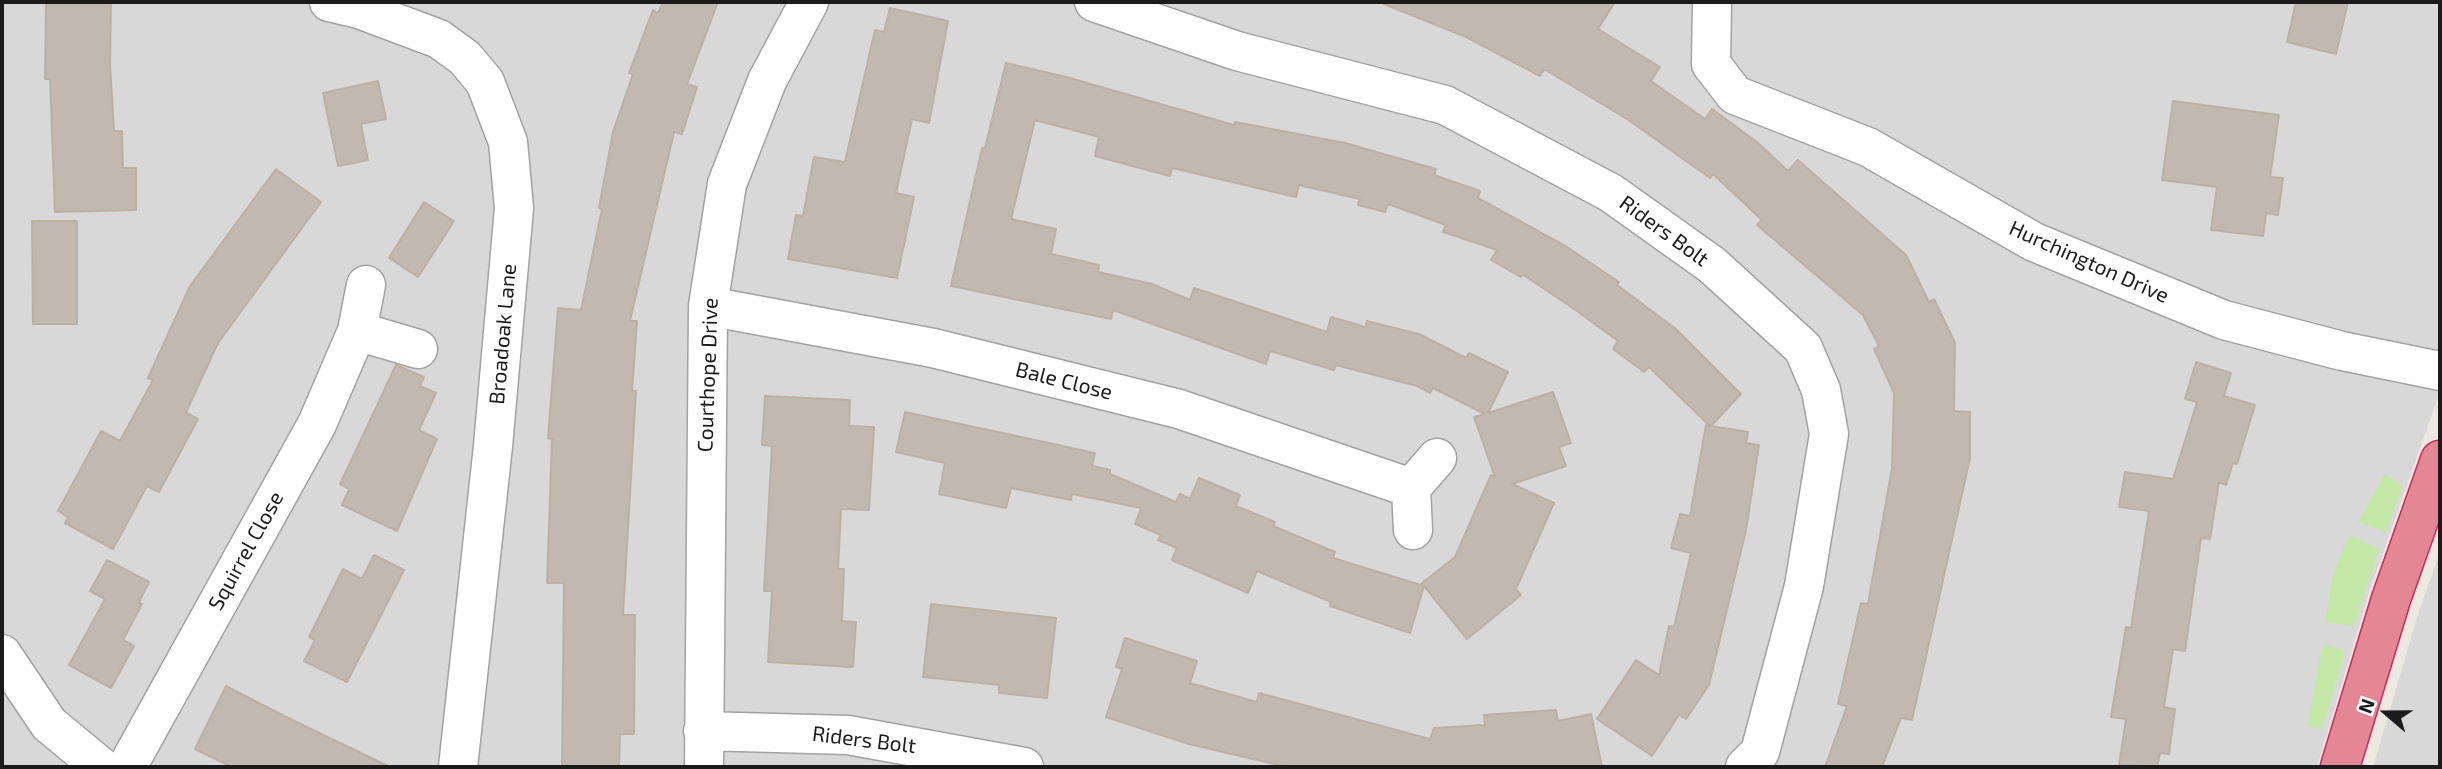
<!DOCTYPE html>
<style>
body{margin:0}
#map{position:relative;width:2442px;height:769px;overflow:hidden;background:#ece9e0;font-family:"Exo 2",sans-serif}
canvas{display:block}
.frame{position:absolute;inset:0;border:4px solid #1b1b1b;pointer-events:none}
.north{position:absolute;left:2351px;top:678px;width:70px;height:70px;-webkit-text-stroke:5px #fff;paint-order:stroke;rotate:290deg;font-size:19px;font-weight:700;line-height:28px;text-align:center;color:#1b1b1b}
.north::after{content:'';display:block;margin:auto;width:24px;height:32px;background:#1b1b1b;clip-path:polygon(50% 0,100% 100%,50% 72%,0 100%)}
</style>
<div id="map">
<canvas width="2442" height="769"></canvas>
<div class="frame"></div>
<div class="north">N</div>
</div>
<script>
const ctx = document.querySelector('canvas').getContext('2d');
ctx.lineJoin = 'round';
function fillPath(path, color) { ctx.fillStyle = color; ctx.fill(path, 'evenodd'); }
function strokePath(path, color, width, dash) { ctx.strokeStyle = color; ctx.lineWidth = width; ctx.lineCap = dash ? 'butt' : 'round'; ctx.setLineDash(dash || []); ctx.stroke(path); }
function label(font, color, halo, rows, align = 'center') {
  ctx.font = font + ' "Exo 2",sans-serif'; ctx.lineWidth = 5; ctx.setLineDash([]); ctx.textBaseline = 'middle'; ctx.strokeStyle = halo; ctx.fillStyle = color; for (const [text, x, y, turn = 0] of rows) {
    ctx.save(); ctx.translate(x, y); ctx.rotate((+turn || 0) * Math.PI / 180); ctx.textAlign = isNaN(turn) ? turn : align; if (halo) ctx.strokeText(text, 0, 0); ctx.fillText(text, 0, 0); ctx.restore();
  }
}
const residential = new Path2D(`
 M 2,2 L 2440,2 L 2440,392 L 2370,590 L 2317,767 L 2,767 Z
 M 2440,552 L 2440,767 L 2373,767 L 2418,614 Z`);
const grass = new Path2D(`
 M 2385,474 L 2402,486 L 2386,532 L 2358,522 Z
 M 2351,536 L 2379,549 L 2354,626 L 2325,622 L 2333,575 L 2347,540 Z
 M 2328,645 L 2345,652 L 2322,729 L 2308,726 L 2321,650 Z`);
const building = new Path2D(`
 M 46,2 L 111,2 L 110,64 L 114,131 L 122,131 L 123,168 L 136,168 L 136,210 L 55,212 L 50,79 L 45,79 Z
 M 663,2 L 718,2 L 687,84 L 697,87 L 682,134 L 674,132 L 630,321 L 637,321 L 632,391 L 636,391 L 623,615 L 635,615 L 634,734 L 620,734 L 619,767 L 562,767 L 564,583 L 547,583 L 552,439 L 548,438 L 558,308 L 581,310 L 602,209 L 599,208 L 613,132 L 633,74 L 629,73 L 653,10 L 658,13 Z
 M 1379,2 L 1615,2 L 1598,29 L 1660,67 L 1651,81 L 1705,119 L 1712,109 L 1757,142 L 1788,171 L 1798,160 L 1906,255 L 1929,302 L 1934,299 L 1955,343 L 1954,411 L 1970,412 L 1970,458 L 1912,720 L 1901,718 L 1882,767 L 1825,767 L 1847,706 L 1838,704 L 1861,603 L 1868,604 L 1892,468 L 1894,393 L 1874,349 L 1879,346 L 1863,315 L 1757,225 L 1762,220 L 1713,174 L 1710,178 L 1627,119 L 1544,69 L 1540,76 L 1466,37 Z
 M 2296,2 L 2348,2 L 2336,54 L 2287,42 Z
 M 890,8 L 948,21 L 929,123 L 912,119 L 896,193 L 914,197 L 897,278 L 788,259 L 796,215 L 803,216 L 814,157 L 845,162 L 875,30 L 884,32 Z
 M 1006,63 L 1066,77 L 1234,125 L 1235,122 L 1345,143 L 1436,169 L 1434,175 L 1480,191 L 1478,198 L 1567,247 L 1619,282 L 1617,285 L 1676,329 L 1741,394 L 1711,426 L 1748,432 L 1746,443 L 1759,445 L 1746,530 L 1709,685 L 1686,719 L 1679,715 L 1652,756 L 1597,719 L 1636,660 L 1659,675 L 1669,626 L 1674,627 L 1691,553 L 1671,548 L 1680,514 L 1690,516 L 1706,425 L 1710,426 L 1649,367 L 1644,372 L 1613,349 L 1618,341 L 1577,311 L 1522,274 L 1521,277 L 1491,260 L 1497,250 L 1443,232 L 1446,225 L 1388,204 L 1385,212 L 1358,205 L 1360,199 L 1299,185 L 1296,197 L 1172,168 L 1170,176 L 1095,156 L 1099,137 L 1035,120 L 1011,219 L 1056,229 L 1051,254 L 1099,265 L 1098,272 L 1152,284 L 1190,300 L 1194,288 L 1327,332 L 1331,317 L 1366,327 L 1367,321 L 1419,334 L 1466,358 L 1469,353 L 1508,372 L 1488,413 L 1553,392 L 1571,443 L 1559,447 L 1566,466 L 1512,484 L 1554,503 L 1516,589 L 1521,595 L 1467,639 L 1424,586 L 1410,633 L 1330,606 L 1331,602 L 1257,571 L 1248,593 L 1172,560 L 1177,548 L 1158,540 L 1161,535 L 1135,524 L 1141,508 L 1072,494 L 1071,500 L 1011,488 L 1006,508 L 939,494 L 945,463 L 896,452 L 905,412 L 1095,453 L 1092,466 L 1110,470 L 1110,474 L 1176,502 L 1180,494 L 1190,499 L 1199,478 L 1240,495 L 1236,506 L 1275,522 L 1273,526 L 1335,552 L 1333,558 L 1424,586 L 1422,583 L 1455,557 L 1491,475 L 1495,477 L 1474,417 L 1485,414 L 1433,388 L 1430,393 L 1417,386 L 1336,365 L 1334,370 L 1270,351 L 1266,364 L 1113,310 L 1111,319 L 951,286 L 982,148 L 985,148 Z
 M 378,81 L 386,119 L 361,124 L 368,160 L 338,166 L 323,93 Z
 M 2173,101 L 2279,115 L 2270,177 L 2283,178 L 2278,215 L 2266,213 L 2263,236 L 2211,230 L 2217,187 L 2162,180 Z
 M 276,169 L 321,202 L 218,343 L 186,412 L 198,419 L 159,492 L 147,486 L 113,549 L 65,523 L 68,517 L 58,511 L 101,431 L 120,441 L 153,380 L 148,378 L 190,286 Z
 M 424,202 L 454,221 L 418,277 L 389,258 Z
 M 32,221 L 77,221 L 77,324 L 33,324 Z
 M 2196,362 L 2231,373 L 2224,396 L 2255,405 L 2237,464 L 2233,463 L 2226,485 L 2219,482 L 2210,539 L 2201,538 L 2185,651 L 2173,649 L 2164,707 L 2175,709 L 2169,754 L 2160,753 L 2157,767 L 2119,765 L 2126,719 L 2111,717 L 2126,627 L 2131,628 L 2149,511 L 2119,507 L 2125,472 L 2173,479 L 2197,402 L 2185,399 Z
 M 396,365 L 424,377 L 420,386 L 436,393 L 419,430 L 437,439 L 397,531 L 342,505 L 349,489 L 340,484 Z
 M 765,396 L 850,400 L 849,426 L 874,427 L 869,510 L 841,509 L 838,569 L 844,569 L 842,621 L 856,622 L 853,667 L 768,662 L 772,591 L 764,591 L 772,446 L 762,445 Z
 M 374,555 L 404,570 L 347,682 L 304,661 L 315,640 L 309,637 L 343,569 L 362,579 Z
 M 107,560 L 149,582 L 139,602 L 142,604 L 123,640 L 134,646 L 111,688 L 69,665 L 105,599 L 90,591 Z
 M 931,604 L 1056,618 L 1047,698 L 999,693 L 999,685 L 923,677 Z
 M 1125,638 L 1197,661 L 1190,683 L 1257,702 L 1259,693 L 1430,739 L 1434,728 L 1485,725 L 1484,715 L 1556,710 L 1558,721 L 1591,714 L 1602,767 L 1287,767 L 1189,744 L 1106,717 L 1122,669 L 1116,667 Z
 M 226,686 L 284,716 L 390,767 L 232,767 L 195,749 Z`);
const minor = new Path2D(`
 M 329,2 L 359,9 L 439,39 L 465,58 L 485,82 L 508,142 L 514,208 L 493,446 L 458,767
 M 1094,2 L 1237,51 L 1445,105 L 1611,193 L 1712,265 L 1803,348 L 1821,390 L 1829,434 L 1804,586 L 1760,752 L 1745,767
 M 1712,2 L 1711,64 L 1735,95 L 1868,147 L 2034,242 L 2224,320 L 2342,351 L 2440,371
 M 708,306 L 933,348 L 1179,409 L 1411,488
 M 357,331 L 418,349
 M 1413,530 L 1411,488 L 1437,458
 M 2,654 L 49,724 L 101,767
 M 703,731 L 848,735 L 1024,767
 M 127,767 L 317,424 L 357,331 L 366,285
 M 704,767 L 708,306 L 727,184 L 767,81 L 809,2`);
const highway = new Path2D(`
 M 2340,767 L 2391,599 L 2440,460`);
const streetNames = [
 ["Riders Bolt",1664,231,36],
 ["Hurchington Drive",2089,262,24],
 ["Broadoak Lane",503,334,-85],
 ["Courthope Drive",708,375,-88],
 ["Bale Close",1064,381,14],
 ["Squirrel Close",246,551,-61],
 ["Riders Bolt",864,740,7]
];
fillPath(residential, '#d9d8d8');
fillPath(grass, '#c3e7a5');
fillPath(building, '#c1b8b0');
strokePath(building, '#bdb0a3', 2);
strokePath(minor, '#a2a2a2', 41);
strokePath(highway, '#d2265a', 41);
strokePath(minor, '#fff', 38);
strokePath(highway, '#e48795', 38);
label('21px', '#1b1b1b', '#fff', streetNames);
</script>
